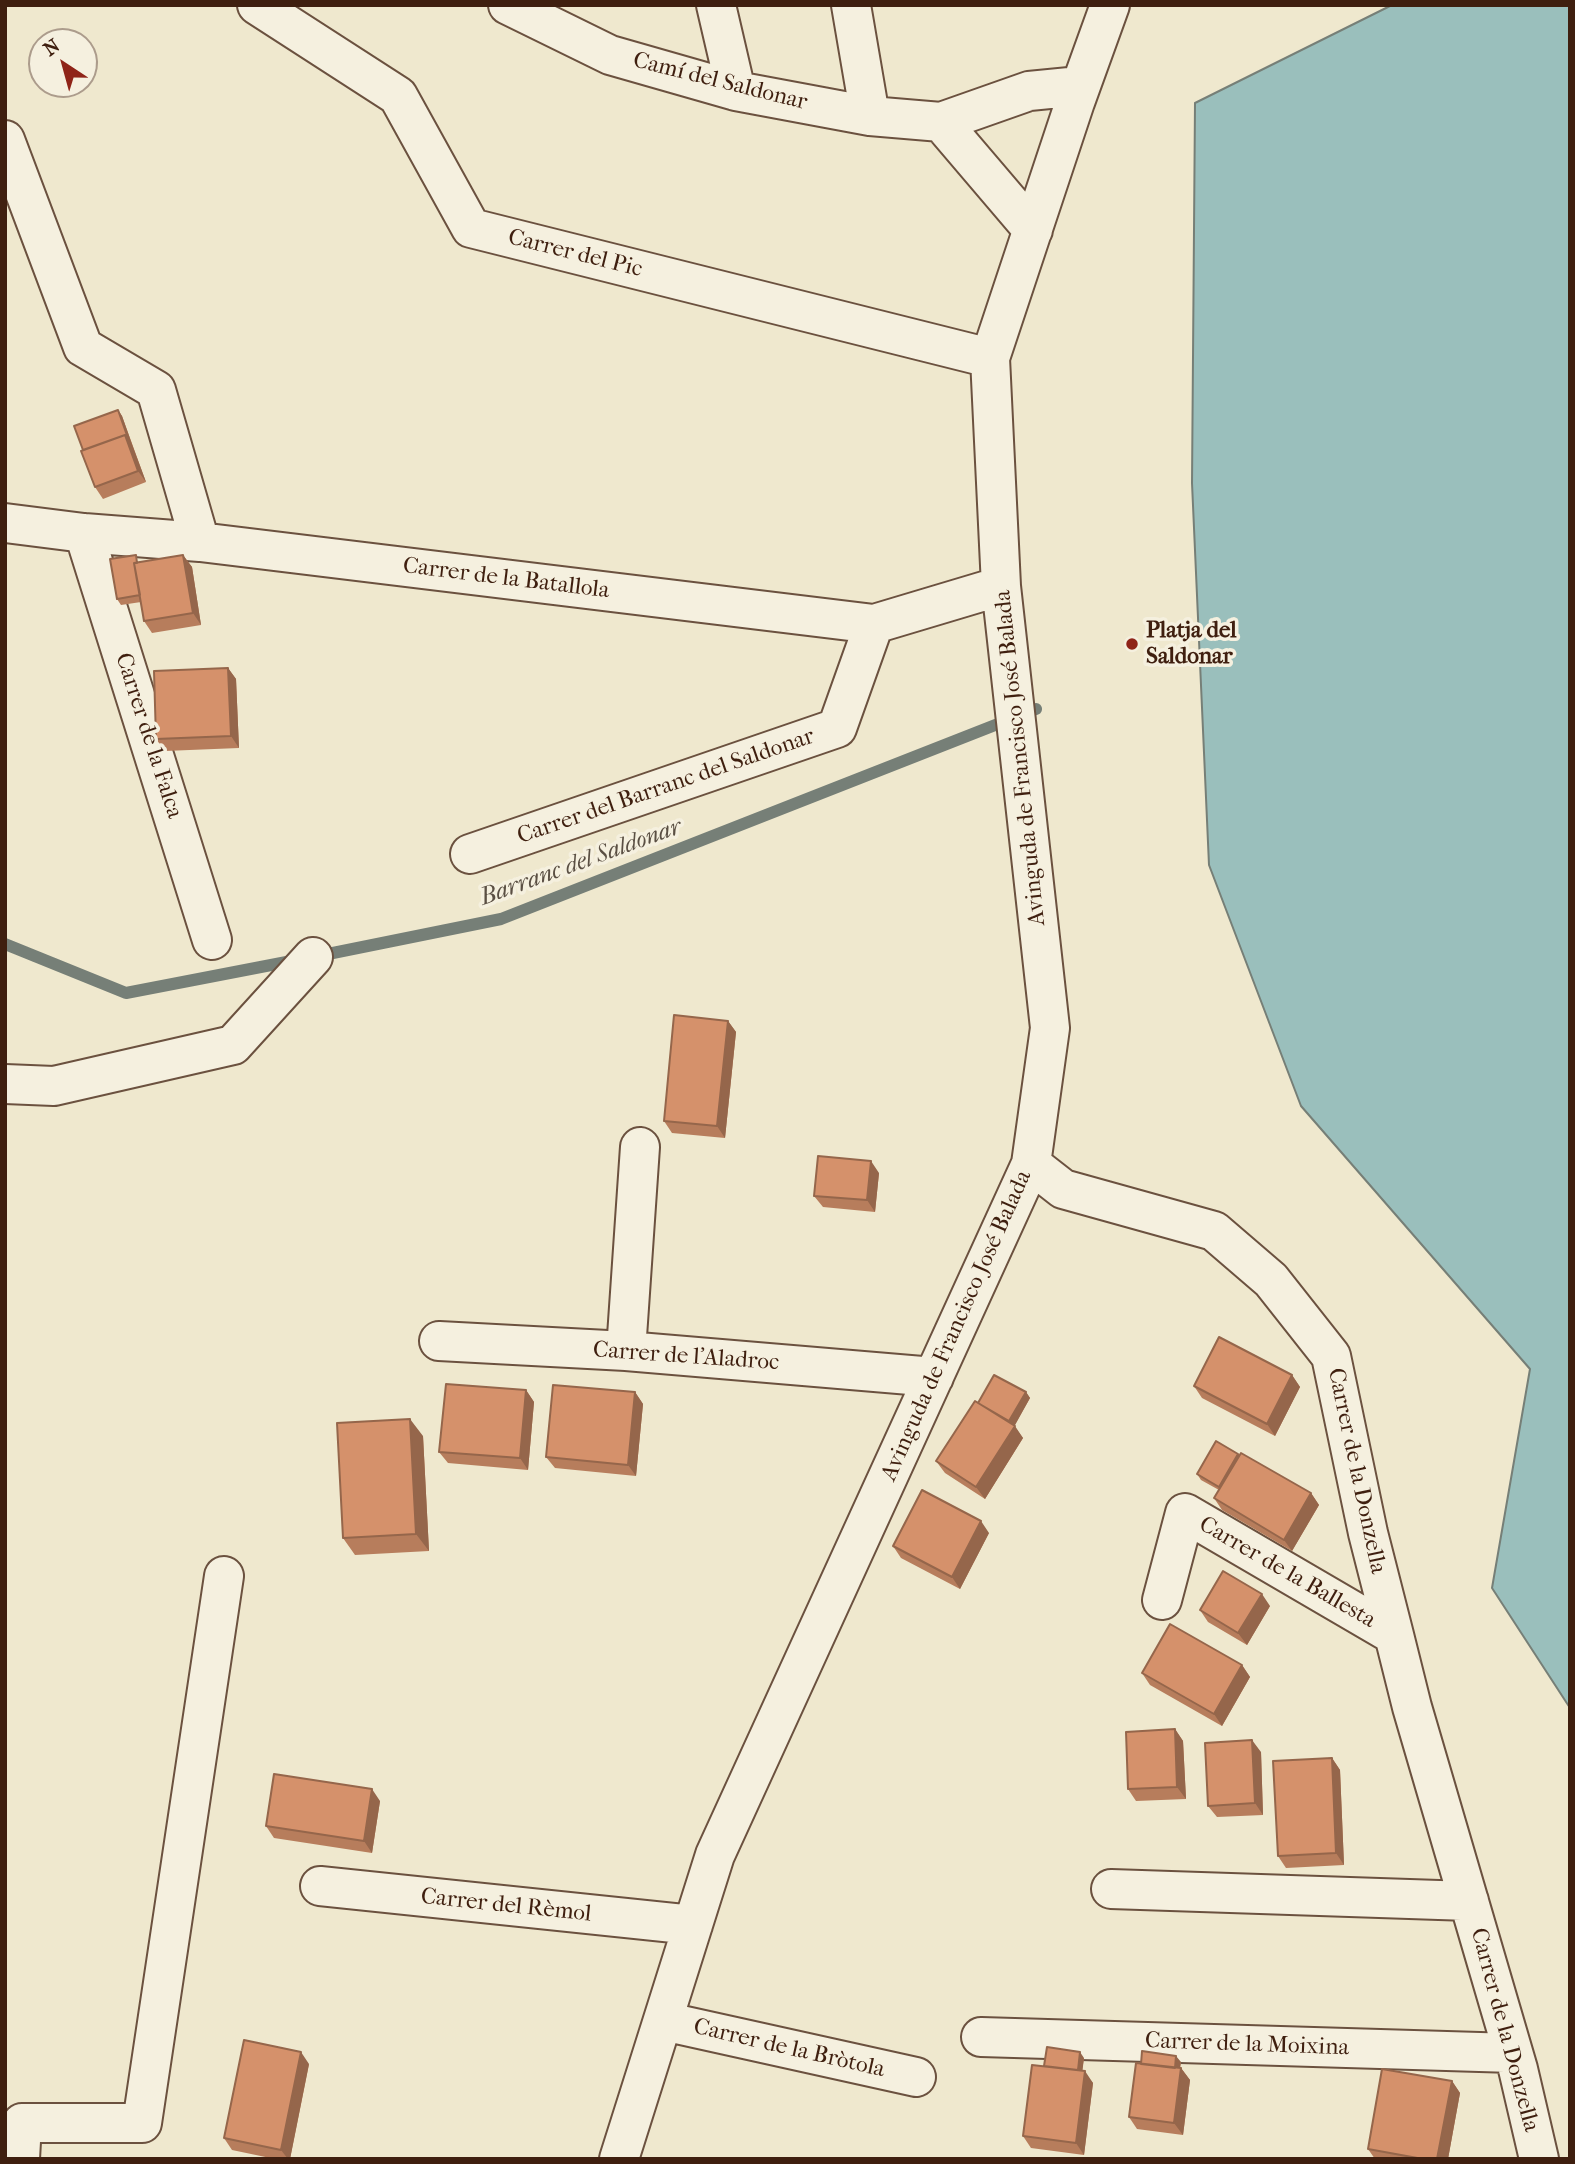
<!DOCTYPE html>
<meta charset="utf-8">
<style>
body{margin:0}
#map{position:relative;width:1575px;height:2164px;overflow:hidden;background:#efe8ce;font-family:"IM FELL French Canon",serif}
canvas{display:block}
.frame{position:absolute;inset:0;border:7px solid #3f1f0f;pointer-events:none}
.north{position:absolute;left:28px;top:28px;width:70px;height:70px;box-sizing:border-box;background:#f5f0df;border:2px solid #ac9c8c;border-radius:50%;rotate:324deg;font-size:19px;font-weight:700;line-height:28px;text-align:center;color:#3f1f0f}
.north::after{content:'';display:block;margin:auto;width:24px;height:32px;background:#8f2418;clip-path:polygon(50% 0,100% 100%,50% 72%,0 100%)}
</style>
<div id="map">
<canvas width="1575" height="2164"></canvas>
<div class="frame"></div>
<div class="north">N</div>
</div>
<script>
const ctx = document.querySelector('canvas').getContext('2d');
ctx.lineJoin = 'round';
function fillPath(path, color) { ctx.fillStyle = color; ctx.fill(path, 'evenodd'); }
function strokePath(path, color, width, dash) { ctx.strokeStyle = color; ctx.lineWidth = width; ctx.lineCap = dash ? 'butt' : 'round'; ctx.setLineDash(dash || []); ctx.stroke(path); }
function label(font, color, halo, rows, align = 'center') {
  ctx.font = font + ' "IM FELL French Canon",serif'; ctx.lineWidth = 7; ctx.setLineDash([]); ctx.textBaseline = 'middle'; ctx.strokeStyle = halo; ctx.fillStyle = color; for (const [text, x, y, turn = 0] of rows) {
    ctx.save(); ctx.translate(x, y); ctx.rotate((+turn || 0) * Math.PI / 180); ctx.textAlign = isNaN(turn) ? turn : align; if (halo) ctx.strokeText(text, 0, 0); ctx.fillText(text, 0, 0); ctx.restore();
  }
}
const water = new Path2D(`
 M 1392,5 L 1570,5 L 1570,1708 L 1492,1588 L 1530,1369 L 1301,1106 L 1209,865 L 1192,483 L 1195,103 Z`);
const stream = new Path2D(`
 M 5,944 L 126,993 L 297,960
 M 318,956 L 501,919 L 1036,709`);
const minor = new Path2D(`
 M 257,5 L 398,96 L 471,228 L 990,358
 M 508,5 L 610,55 L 736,91 L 870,116 L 941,122 L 1029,91 L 1080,86
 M 716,5 L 736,91
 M 851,5 L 870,116
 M 941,122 L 1033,230
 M 5,140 L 83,347 L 156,390 L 200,542
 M 5,523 L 84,533 L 200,542 L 874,624 L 1001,586
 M 84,533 L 212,940
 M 470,854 L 837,728 L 874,624
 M 5,1084 L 54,1086 L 233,1045 L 313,957
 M 1031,1164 L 1063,1189 L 1214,1231 L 1271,1280 L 1331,1356 L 1368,1533 L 1394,1635 L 1412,1707 L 1518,2069 L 1539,2159
 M 439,1341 L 626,1351 L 934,1377
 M 626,1351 L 640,1147
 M 1162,1600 L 1185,1513 L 1394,1635
 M 320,1886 L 693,1925
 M 1111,1889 L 1469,1901
 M 663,2021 L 916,2077
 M 981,2037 L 1513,2053
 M 20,2159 L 22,2123 L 142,2123 L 224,1576
 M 619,2159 L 715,1855 L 1031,1164 L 1050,1028 L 1001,586 L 990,358 L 1075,102 L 1110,5`);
const wall = new Path2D(`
 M 118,410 L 122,416 L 146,482 L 103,499 L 95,487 L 83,450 Z
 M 183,555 L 192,567 L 201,625 L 152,633 L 144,621 L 141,602 L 121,605 L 117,599 L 140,561 L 140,562 Z
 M 228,668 L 236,679 L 239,748 L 165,751 L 156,739 Z
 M 728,1021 L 736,1032 L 725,1138 L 672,1133 L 664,1121 Z
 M 879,1173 L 875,1212 L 823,1207 L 814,1196 Z
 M 1292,1375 L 1300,1387 L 1275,1436 L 1202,1398 L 1194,1386 Z
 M 526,1390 L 534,1402 L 528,1470 L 448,1463 L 439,1452 Z
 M 635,1392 L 643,1404 L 636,1476 L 555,1468 L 546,1457 Z
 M 1026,1392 L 1030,1398 L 1014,1426 L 1023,1438 L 985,1499 L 945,1473 L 936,1461 L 978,1403 Z
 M 423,1436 L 429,1551 L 355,1555 L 343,1538 Z
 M 1238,1454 L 1311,1493 L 1319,1505 L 1292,1551 L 1222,1510 L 1214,1498 L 1219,1490 L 1201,1480 L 1197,1474 Z
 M 989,1533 L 960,1589 L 901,1558 L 893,1546 Z
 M 1270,1606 L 1247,1645 L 1208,1622 L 1200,1610 Z
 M 1242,1665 L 1250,1677 L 1222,1726 L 1150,1685 L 1142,1673 Z
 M 1175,1729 L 1183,1741 L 1186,1799 L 1136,1801 L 1128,1789 Z
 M 1261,1752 L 1263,1815 L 1217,1817 L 1208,1806 Z
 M 1332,1758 L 1340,1770 L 1344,1865 L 1286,1868 L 1278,1856 Z
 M 380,1801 L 372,1853 L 274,1838 L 266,1826 Z
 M 1084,2058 L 1082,2071 L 1093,2083 L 1084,2155 L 1031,2148 L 1023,2136 L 1044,2066 Z
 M 1181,2062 L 1180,2068 L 1181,2068 L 1190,2080 L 1183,2135 L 1137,2129 L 1129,2117 L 1141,2064 Z
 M 309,2064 L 290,2159 L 275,2159 L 232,2150 L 224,2138 Z
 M 1452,2081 L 1460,2093 L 1448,2159 L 1375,2159 L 1368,2149 Z`);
const shadedWall = new Path2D(`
 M 118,410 L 122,416 L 133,447 L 129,441 Z
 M 125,435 L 133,447 L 146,482 L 138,471 Z
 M 183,555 L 192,567 L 201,625 L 193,613 Z
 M 228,668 L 236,679 L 239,748 L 231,736 Z
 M 728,1021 L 736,1032 L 725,1138 L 717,1126 Z
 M 871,1161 L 879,1173 L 875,1212 L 867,1200 Z
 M 1292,1375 L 1300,1387 L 1275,1436 L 1267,1424 Z
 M 526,1390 L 534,1402 L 528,1470 L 520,1458 Z
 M 635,1392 L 643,1404 L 636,1476 L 628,1465 Z
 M 1026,1392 L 1030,1398 L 1014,1427 L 1009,1421 Z
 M 410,1419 L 423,1436 L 429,1551 L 416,1534 Z
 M 1015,1426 L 1023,1438 L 985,1499 L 976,1487 Z
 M 1238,1454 L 1243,1460 L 1223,1493 L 1219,1487 Z
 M 1311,1493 L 1319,1505 L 1292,1551 L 1284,1540 Z
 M 981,1521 L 989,1533 L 960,1589 L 952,1577 Z
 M 1262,1594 L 1270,1606 L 1247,1645 L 1238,1633 Z
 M 1242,1665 L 1250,1677 L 1222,1726 L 1214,1714 Z
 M 1175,1729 L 1183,1741 L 1186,1799 L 1177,1787 Z
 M 1252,1740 L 1261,1752 L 1263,1815 L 1255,1803 Z
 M 1332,1758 L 1340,1770 L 1344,1865 L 1336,1853 Z
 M 372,1789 L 380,1801 L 372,1853 L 364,1841 Z
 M 301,2052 L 309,2064 L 290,2159 L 288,2159 L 281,2150 Z
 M 1080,2052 L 1084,2058 L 1081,2082 L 1077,2076 Z
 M 1176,2056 L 1181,2062 L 1178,2079 L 1174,2073 Z
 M 1181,2068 L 1190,2080 L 1183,2135 L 1174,2123 Z
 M 1085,2071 L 1093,2083 L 1084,2155 L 1076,2143 Z
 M 1452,2081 L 1460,2093 L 1448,2159 L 1437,2159 Z`);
const building = new Path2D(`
 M 118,410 L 129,441 L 125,435 L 83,450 L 74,426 Z
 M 125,435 L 138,471 L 95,487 L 81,451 Z
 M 136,555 L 137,563 L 134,563 L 140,595 L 117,599 L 110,559 Z
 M 183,555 L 193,613 L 144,621 L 134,563 Z
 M 228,668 L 231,736 L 156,739 L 154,671 Z
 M 674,1015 L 728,1021 L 717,1126 L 664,1121 Z
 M 818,1156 L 871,1161 L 867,1200 L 814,1196 Z
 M 1219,1337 L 1292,1375 L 1267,1424 L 1194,1386 Z
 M 994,1375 L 1026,1392 L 1009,1421 L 978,1403 Z
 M 446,1384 L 526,1390 L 520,1458 L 439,1452 Z
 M 553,1385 L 635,1392 L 628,1465 L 546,1457 Z
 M 975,1401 L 1015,1426 L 976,1487 L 936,1461 Z
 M 410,1419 L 416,1534 L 343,1538 L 337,1423 Z
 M 1216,1441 L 1238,1454 L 1219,1487 L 1197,1474 Z
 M 1241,1453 L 1311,1493 L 1284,1540 L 1214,1498 Z
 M 922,1490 L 981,1521 L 952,1577 L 893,1546 Z
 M 1223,1571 L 1262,1594 L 1238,1633 L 1200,1610 Z
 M 1170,1624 L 1242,1665 L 1214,1714 L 1142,1673 Z
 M 1175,1729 L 1177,1787 L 1128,1789 L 1126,1732 Z
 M 1252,1740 L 1255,1803 L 1208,1806 L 1205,1743 Z
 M 1332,1758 L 1336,1853 L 1278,1856 L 1273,1761 Z
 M 274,1774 L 372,1789 L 364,1841 L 266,1826 Z
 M 244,2040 L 301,2052 L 281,2150 L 224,2138 Z
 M 1047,2047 L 1080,2052 L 1078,2070 L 1044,2066 Z
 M 1142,2051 L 1176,2056 L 1175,2068 L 1141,2064 Z
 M 1136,2063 L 1181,2068 L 1174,2123 L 1129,2117 Z
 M 1032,2065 L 1085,2071 L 1076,2143 L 1023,2136 Z
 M 1382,2069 L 1452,2081 L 1437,2159 L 1423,2159 L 1368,2149 Z`);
const markers = [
 [1132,644,7,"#8f2418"]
];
const streetNames = [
 ["Camí del Saldonar",720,82,14],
 ["Carrer del Pic",575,254,14],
 ["Carrer de la Batallola",506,579,7],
 ["Carrer de la Falca",148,736,72],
 ["Avinguda de Francisco José Balada",1021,758,-96],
 ["Carrer del Barranc del Saldonar",666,787,-19],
 ["Avinguda de Francisco José Balada",957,1326,-66],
 ["Carrer de l'Aladroc",686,1357,4],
 ["Carrer de la Donzella",1356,1471,78],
 ["Carrer de la Ballesta",1287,1573,30],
 ["Carrer del Rèmol",506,1906,6],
 ["Carrer de la Donzella",1504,2030,75],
 ["Carrer de la Moixina",1247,2045,2],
 ["Carrer de la Bròtola",789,2049,13]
];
const poiNames = [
 ["Platja del",1146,631],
 ["Saldonar",1146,657]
];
const waterNames = [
 ["Barranc del Saldonar",581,863,-20]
];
fillPath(water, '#9abfbc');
strokePath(water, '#767f77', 2);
strokePath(stream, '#767f77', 12);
strokePath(minor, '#6b513f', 42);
strokePath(minor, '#f5f0df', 38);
fillPath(wall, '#b77d5c');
fillPath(shadedWall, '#95664b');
fillPath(building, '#d5916b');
strokePath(building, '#95664b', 2);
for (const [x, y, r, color] of markers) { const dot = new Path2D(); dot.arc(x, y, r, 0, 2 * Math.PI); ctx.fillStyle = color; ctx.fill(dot); strokePath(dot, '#f5f0df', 2.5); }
label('23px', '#3f1f0f', '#f5f0df', streetNames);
label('bold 23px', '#3f1f0f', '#f5f0df', poiNames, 'left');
label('italic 24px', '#5a4f43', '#f5f0df', waterNames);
</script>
